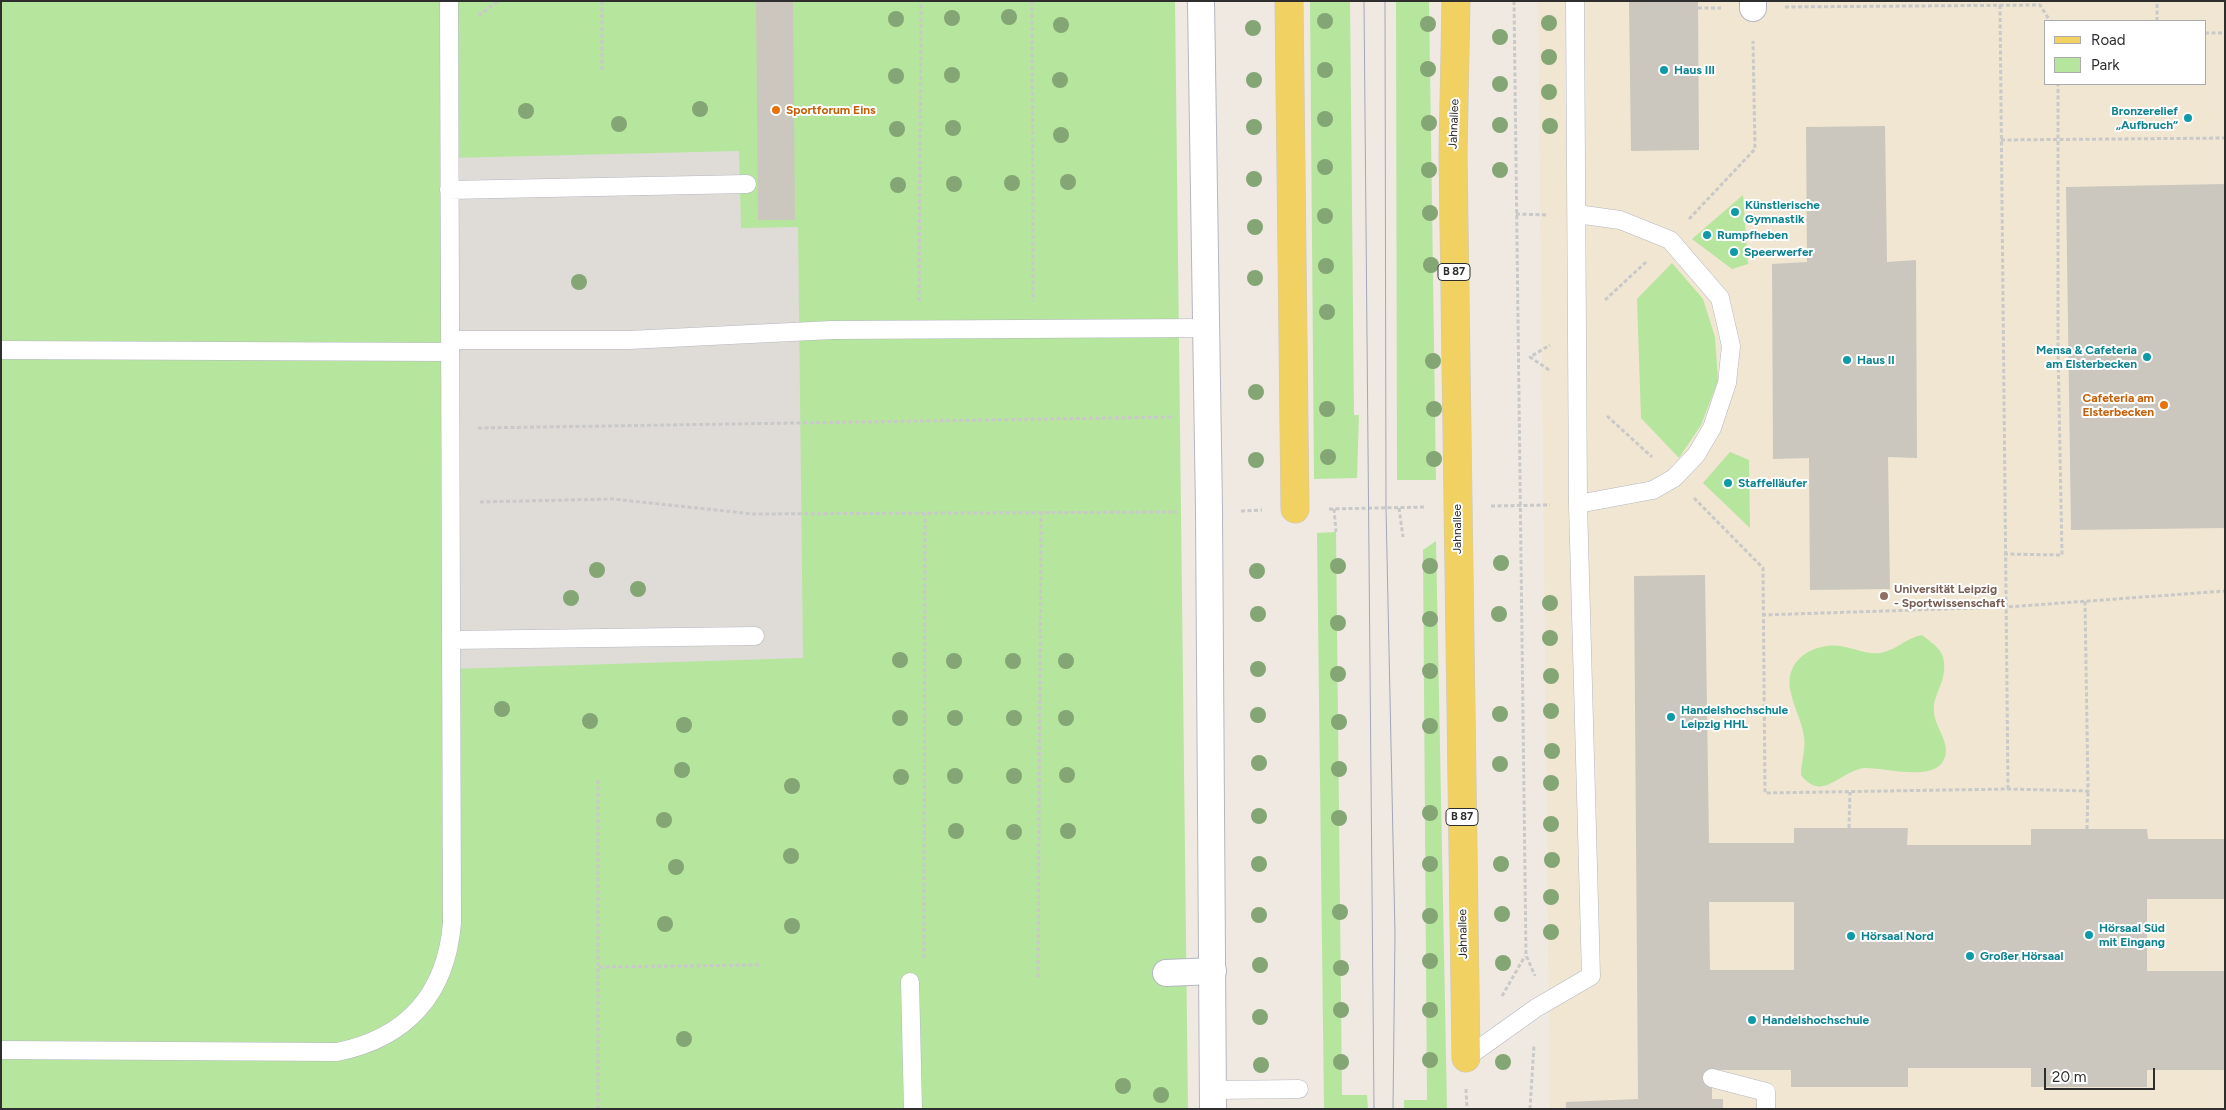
<!DOCTYPE html>
<meta charset="utf-8">
<style>
body{margin:0}
#map{position:relative;width:2226px;height:1110px;overflow:hidden;background:#efe9e1;font-family:Figtree,sans-serif}
canvas{display:block}
.frame{position:absolute;inset:0;border:2px solid #2e2e2e;pointer-events:none}
.legend{position:absolute;left:2044px;top:20px;width:162px;height:65px;box-sizing:border-box;background:#fff;border:1px solid #ababab;margin:0;padding:6px 9px;list-style:none;font-size:15px;color:#2e2e2e}
.legend li{display:flex;align-items:center;gap:10px;height:25px}
.legend b{width:25px;border:1px solid #ababab}
.scale{position:absolute;left:2044px;top:1068px;width:111px;height:22px;box-sizing:border-box;border:2px solid #2e2e2e;border-top:0;padding-left:6px;font-size:15px;line-height:18px;white-space:nowrap;color:#2e2e2e;-webkit-text-stroke:4px #fff;paint-order:stroke}
</style>
<div id="map">
<canvas width="2226" height="1110"></canvas>
<div class="frame"></div>
<ul class="legend">
<li><b style="height:6px;background:#f2d163"></b>Road</li>
<li><b style="height:14px;background:#b6e59e"></b>Park</li>
</ul>
<div class="scale">20 m</div>
</div>
<script>
const ctx = document.querySelector('canvas').getContext('2d');
ctx.lineJoin = 'round';
function fillPath(path, color) { ctx.fillStyle = color; ctx.fill(path, 'evenodd'); }
function strokePath(path, color, width, dash) { ctx.strokeStyle = color; ctx.lineWidth = width; ctx.lineCap = dash ? 'butt' : 'round'; ctx.setLineDash(dash || []); ctx.stroke(path); }
function label(font, color, halo, rows, align = 'center') {
  ctx.font = font + ' Figtree,sans-serif'; ctx.lineWidth = 4; ctx.setLineDash([]); ctx.textBaseline = 'middle'; ctx.strokeStyle = halo; ctx.fillStyle = color; for (const [text, x, y, turn = 0] of rows) {
    ctx.save(); ctx.translate(x, y); ctx.rotate((+turn || 0) * Math.PI / 180); ctx.textAlign = isNaN(turn) ? turn : align; if (halo) ctx.strokeText(text, 0, 0); ctx.fillText(text, 0, 0); ctx.restore();
  }
}
const education = new Path2D(`
 M 1538,1 L 2225,1 L 2225,1109 L 1550,1109 ZM 2045,21 L 2205,21 L 2205,84 L 2045,84 Z`);
const green = new Path2D(`
 M 1,1 L 1175,1 L 1188,1109 L 1,1109 Z
 M 1310,1 L 1350,1 L 1354,415 L 1359,415 L 1357,478 L 1314,479 Z
 M 1396,1 L 1429,1 L 1436,480 L 1397,480 Z
 M 1743,195 L 1748,264 L 1732,269 L 1692,239 Z
 M 1672,263 L 1703,299 L 1715,337 L 1718,381 L 1701,425 L 1679,458 L 1641,418 L 1637,299 Z
 M 1730,452 L 1749,460 L 1750,528 L 1703,483 Z
 M 1336,532 L 1342,1095 L 1367,1095 L 1368,1109 L 1324,1109 L 1317,533 Z
 M 1436,541 L 1447,1109 L 1404,1109 L 1404,1100 L 1427,1100 L 1423,550 Z
 M 1922,635 C 1929,641 1940,647 1943,657 C 1949,681 1932,693 1934,712 C 1935,729 1954,746 1942,763 C 1928,781 1883,767 1864,768 C 1840,771 1822,803 1801,775 C 1801,762 1806,750 1804,737 C 1802,721 1794,708 1791,693 C 1784,667 1803,649 1827,646 C 1846,643 1861,655 1880,653 C 1895,651 1906,638 1922,635 Z`);
const plaza = new Path2D(`
 M 739,151 L 741,228 L 798,227 L 803,658 L 451,669 L 450,158 Z`);
const building = new Path2D(`
 M 756,1 L 793,1 L 795,220 L 758,220 Z
 M 1629,1 L 1698,1 L 1699,150 L 1631,151 Z
 M 1885,126 L 1887,262 L 1916,260 L 1917,458 L 1888,457 L 1890,589 L 1810,590 L 1809,458 L 1773,459 L 1772,264 L 1807,262 L 1806,127 Z
 M 2225,184 L 2225,528 L 2071,530 L 2066,187 Z
 M 1705,575 L 1709,843 L 1794,843 L 1794,828 L 1908,828 L 1907,845 L 2031,845 L 2031,829 L 2147,829 L 2148,839 L 2225,839 L 2225,899 L 2147,899 L 2147,971 L 2225,971 L 2225,1070 L 2147,1070 L 2147,1087 L 2031,1087 L 2031,1068 L 1908,1068 L 1908,1087 L 1791,1087 L 1791,1070 L 1712,1070 L 1712,1099 L 1723,1099 L 1723,1109 L 1566,1109 L 1566,1102 L 1638,1099 L 1634,576 ZM 1709,902 L 1794,902 L 1794,970 L 1710,970 Z`);
const path = new Path2D(`
 M 602,1 L 602,72
 M 1032,1 L 1033,301
 M 1514,1 L 1526,955 L 1535,976
 M 2000,5 L 2008,789
 M 1785,7 L 2040,5 L 2050,21
 M 1698,8 L 1721,8
 M 478,14 L 481,14 L 498,1
 M 2157,21 L 2157,1
 M 2205,33 L 2225,33
 M 2001,140 L 2225,138
 M 1516,214 L 1548,215
 M 1689,219 L 1755,149 L 1753,41
 M 1605,300 L 1646,262
 M 919,301 L 921,1
 M 1549,370 L 1530,357 L 1550,345
 M 1607,416 L 1652,457
 M 478,428 L 1174,417
 M 1694,498 L 1763,568 L 1765,793 L 2008,789 L 2088,791 L 2085,600
 M 480,502 L 613,499 L 753,514 L 1177,512
 M 1491,506 L 1550,505
 M 1399,508 L 1403,537
 M 1329,509 L 1425,507
 M 1334,509 L 1336,532
 M 1241,511 L 1262,510
 M 2004,554 L 2062,555 L 2058,350 L 2058,84
 M 1762,615 L 2007,607 L 2225,591
 M 1849,828 L 1850,792
 M 2087,829 L 2088,791
 M 924,958 L 925,514
 M 599,967 L 761,965
 M 1038,977 L 1041,512
 M 1502,996 L 1525,956
 M 1466,1089 L 1467,1109
 M 598,1109 L 598,778
 M 1530,1109 L 1534,1045`);
const service = new Path2D(`
 M 449,190 L 747,184
 M 1577,214 L 1620,220 L 1670,240 L 1720,298 L 1731,346 L 1727,383 L 1712,428 L 1696,455 L 1674,478 L 1653,490 L 1578,504
 M 450,340 L 629,340 L 832,330 L 1206,328
 M 1,350 L 450,352
 M 451,640 L 755,636
 M 910,982 L 913,1109
 M 1,1050 L 337,1052 C 407,1038 446,994 452,923 L 449,1
 M 1466,1058 L 1536,1008 L 1591,976 L 1578,504 L 1575,1
 M 1712,1078 L 1766,1092 L 1766,1109
 M 1213,1090 L 1299,1089`);
const pedestrian = new Path2D(`
 M 1201,1 L 1209,511 L 1213,1109
 M 1753,8 L 1753,1
 M 1166,973 L 1213,971`);
const primary = new Path2D(`
 M 1289,1 L 1295,509
 M 1456,1 L 1453,154 L 1466,1058`);
const tram = new Path2D(`
 M 1364,1 L 1374,1109
 M 1385,1 L 1386,508 L 1395,934 L 1393,1109`);
const trees = [
 [1009,17],
 [952,18],
 [896,19],
 [1325,21],
 [1549,23],
 [1428,24],
 [1061,25],
 [1253,28],
 [1500,37],
 [1549,57],
 [1428,69],
 [1325,70],
 [952,75],
 [896,76],
 [1060,80],
 [1254,80],
 [1500,84],
 [1549,92],
 [700,109],
 [526,111],
 [1325,119],
 [1429,123],
 [619,124],
 [1500,125],
 [1550,126],
 [1254,127],
 [953,128],
 [897,129],
 [1061,135],
 [1325,167],
 [1429,170],
 [1500,170],
 [1254,179],
 [1068,182],
 [1012,183],
 [954,184],
 [898,185],
 [1430,213],
 [1325,216],
 [1255,227],
 [1431,265],
 [1326,266],
 [1255,278],
 [579,282],
 [1327,312],
 [1433,361],
 [1256,392],
 [1327,409],
 [1434,409],
 [1328,457],
 [1434,459],
 [1256,460],
 [1501,563],
 [1338,566],
 [1430,566],
 [597,570],
 [1257,571],
 [638,589],
 [571,598],
 [1550,603],
 [1258,614],
 [1499,614],
 [1430,619],
 [1338,623],
 [1550,638],
 [900,660],
 [954,661],
 [1013,661],
 [1066,661],
 [1258,669],
 [1430,671],
 [1338,674],
 [1551,676],
 [502,709],
 [1551,711],
 [1500,714],
 [1258,715],
 [900,718],
 [955,718],
 [1014,718],
 [1066,718],
 [590,721],
 [1339,722],
 [684,725],
 [1430,726],
 [1552,751],
 [1259,763],
 [1500,764],
 [1339,769],
 [682,770],
 [1067,775],
 [955,776],
 [1014,776],
 [901,777],
 [1551,783],
 [792,786],
 [1430,813],
 [1259,816],
 [1339,818],
 [664,820],
 [1551,824],
 [956,831],
 [1068,831],
 [1014,832],
 [791,856],
 [1552,860],
 [1259,864],
 [1430,864],
 [1501,864],
 [676,867],
 [1551,897],
 [1340,912],
 [1502,914],
 [1259,915],
 [1430,916],
 [665,924],
 [792,926],
 [1551,932],
 [1430,961],
 [1503,963],
 [1260,965],
 [1341,968],
 [1341,1010],
 [1430,1010],
 [1260,1017],
 [684,1039],
 [1430,1060],
 [1341,1062],
 [1503,1062],
 [1261,1065],
 [1123,1086],
 [1161,1095]
];
const markers = [
 [1664,70,5,"#0f9aa8"],
 [776,110,5,"#e8710a"],
 [2188,118,5,"#0f9aa8"],
 [1735,212,5,"#0f9aa8"],
 [1707,235,5,"#0f9aa8"],
 [1734,252,5,"#0f9aa8"],
 [2147,357,5,"#0f9aa8"],
 [1847,360,5,"#0f9aa8"],
 [2164,405,5,"#e8710a"],
 [1728,483,5,"#0f9aa8"],
 [1884,596,5,"#8d6e63"],
 [1671,717,5,"#0f9aa8"],
 [2089,935,5,"#0f9aa8"],
 [1851,936,5,"#0f9aa8"],
 [1970,956,5,"#0f9aa8"],
 [1752,1020,5,"#0f9aa8"]
];
const shields = [
 [1454,272,32],
 [1462,817,32]
];
const shieldNames = [
 ["B 87",1454,272],
 ["B 87",1462,817]
];
const cultureNames = [
 ["Haus III",1674,70],
 ["Bronzerelief",2178,111,"right"],
 ["„Aufbruch“",2178,125,"right"],
 ["Künstlerische",1745,205],
 ["Gymnastik",1745,219],
 ["Rumpfheben",1717,235],
 ["Speerwerfer",1744,252],
 ["Mensa & Cafeteria",2137,350,"right"],
 ["am Elsterbecken",2137,364,"right"],
 ["Haus II",1857,360],
 ["Staffelläufer",1738,483],
 ["Handelshochschule",1681,710],
 ["Leipzig HHL",1681,724],
 ["Hörsaal Süd",2099,928],
 ["mit Eingang",2099,942],
 ["Hörsaal Nord",1861,936],
 ["Großer Hörsaal",1980,956],
 ["Handelshochschule",1762,1020]
];
const foodNames = [
 ["Sportforum Eins",786,110],
 ["Cafeteria am",2154,398,"right"],
 ["Elsterbecken",2154,412,"right"]
];
const streetNames = [
 ["Jahnallee",1454,124,-88],
 ["Jahnallee",1457,529,-90],
 ["Jahnallee",1463,934,-91]
];
const educationNames = [
 ["Universität Leipzig",1894,589],
 ["- Sportwissenschaft",1894,603]
];
fillPath(education, '#f0e6d1');
fillPath(green, '#b6e59e');
fillPath(plaza, '#dfdcd8');
fillPath(building, '#cbc7bf');
strokePath(service, '#b4b7c1', 19);
strokePath(pedestrian, '#b4b7c1', 28);
strokePath(primary, '#c9c9c9', 29);
strokePath(path, '#c9c9c9', 3, [4, 2.5]);
strokePath(service, '#fff', 18);
strokePath(pedestrian, '#fff', 26);
strokePath(primary, '#f2d163', 28);
strokePath(tram, '#a3a6b8', 1);
ctx.fillStyle = '#84a574';
for (const [x, y] of trees) { ctx.beginPath(); ctx.arc(x, y, 8, 0, 2 * Math.PI); ctx.fill(); }
for (const [x, y, r, color] of markers) { const dot = new Path2D(); dot.arc(x, y, r, 0, 2 * Math.PI); ctx.fillStyle = color; ctx.fill(dot); strokePath(dot, '#fff', 2); }
for (const [x, y, w] of shields) { const box = new Path2D(); box.roundRect(x - w / 2, y - 8.5, w, 17, 4); ctx.fillStyle = '#fff'; ctx.fill(box); strokePath(box, '#2e2e2e', 1); }
label('bold 11px', '#2e2e2e', null, shieldNames);
label('bold 12px', '#0d838f', '#fff', cultureNames, 'left');
label('bold 12px', '#c56008', '#fff', foodNames, 'left');
label('12px', '#2e2e2e', '#fff', streetNames);
label('bold 12px', '#785e54', '#fff', educationNames, 'left');
</script>
